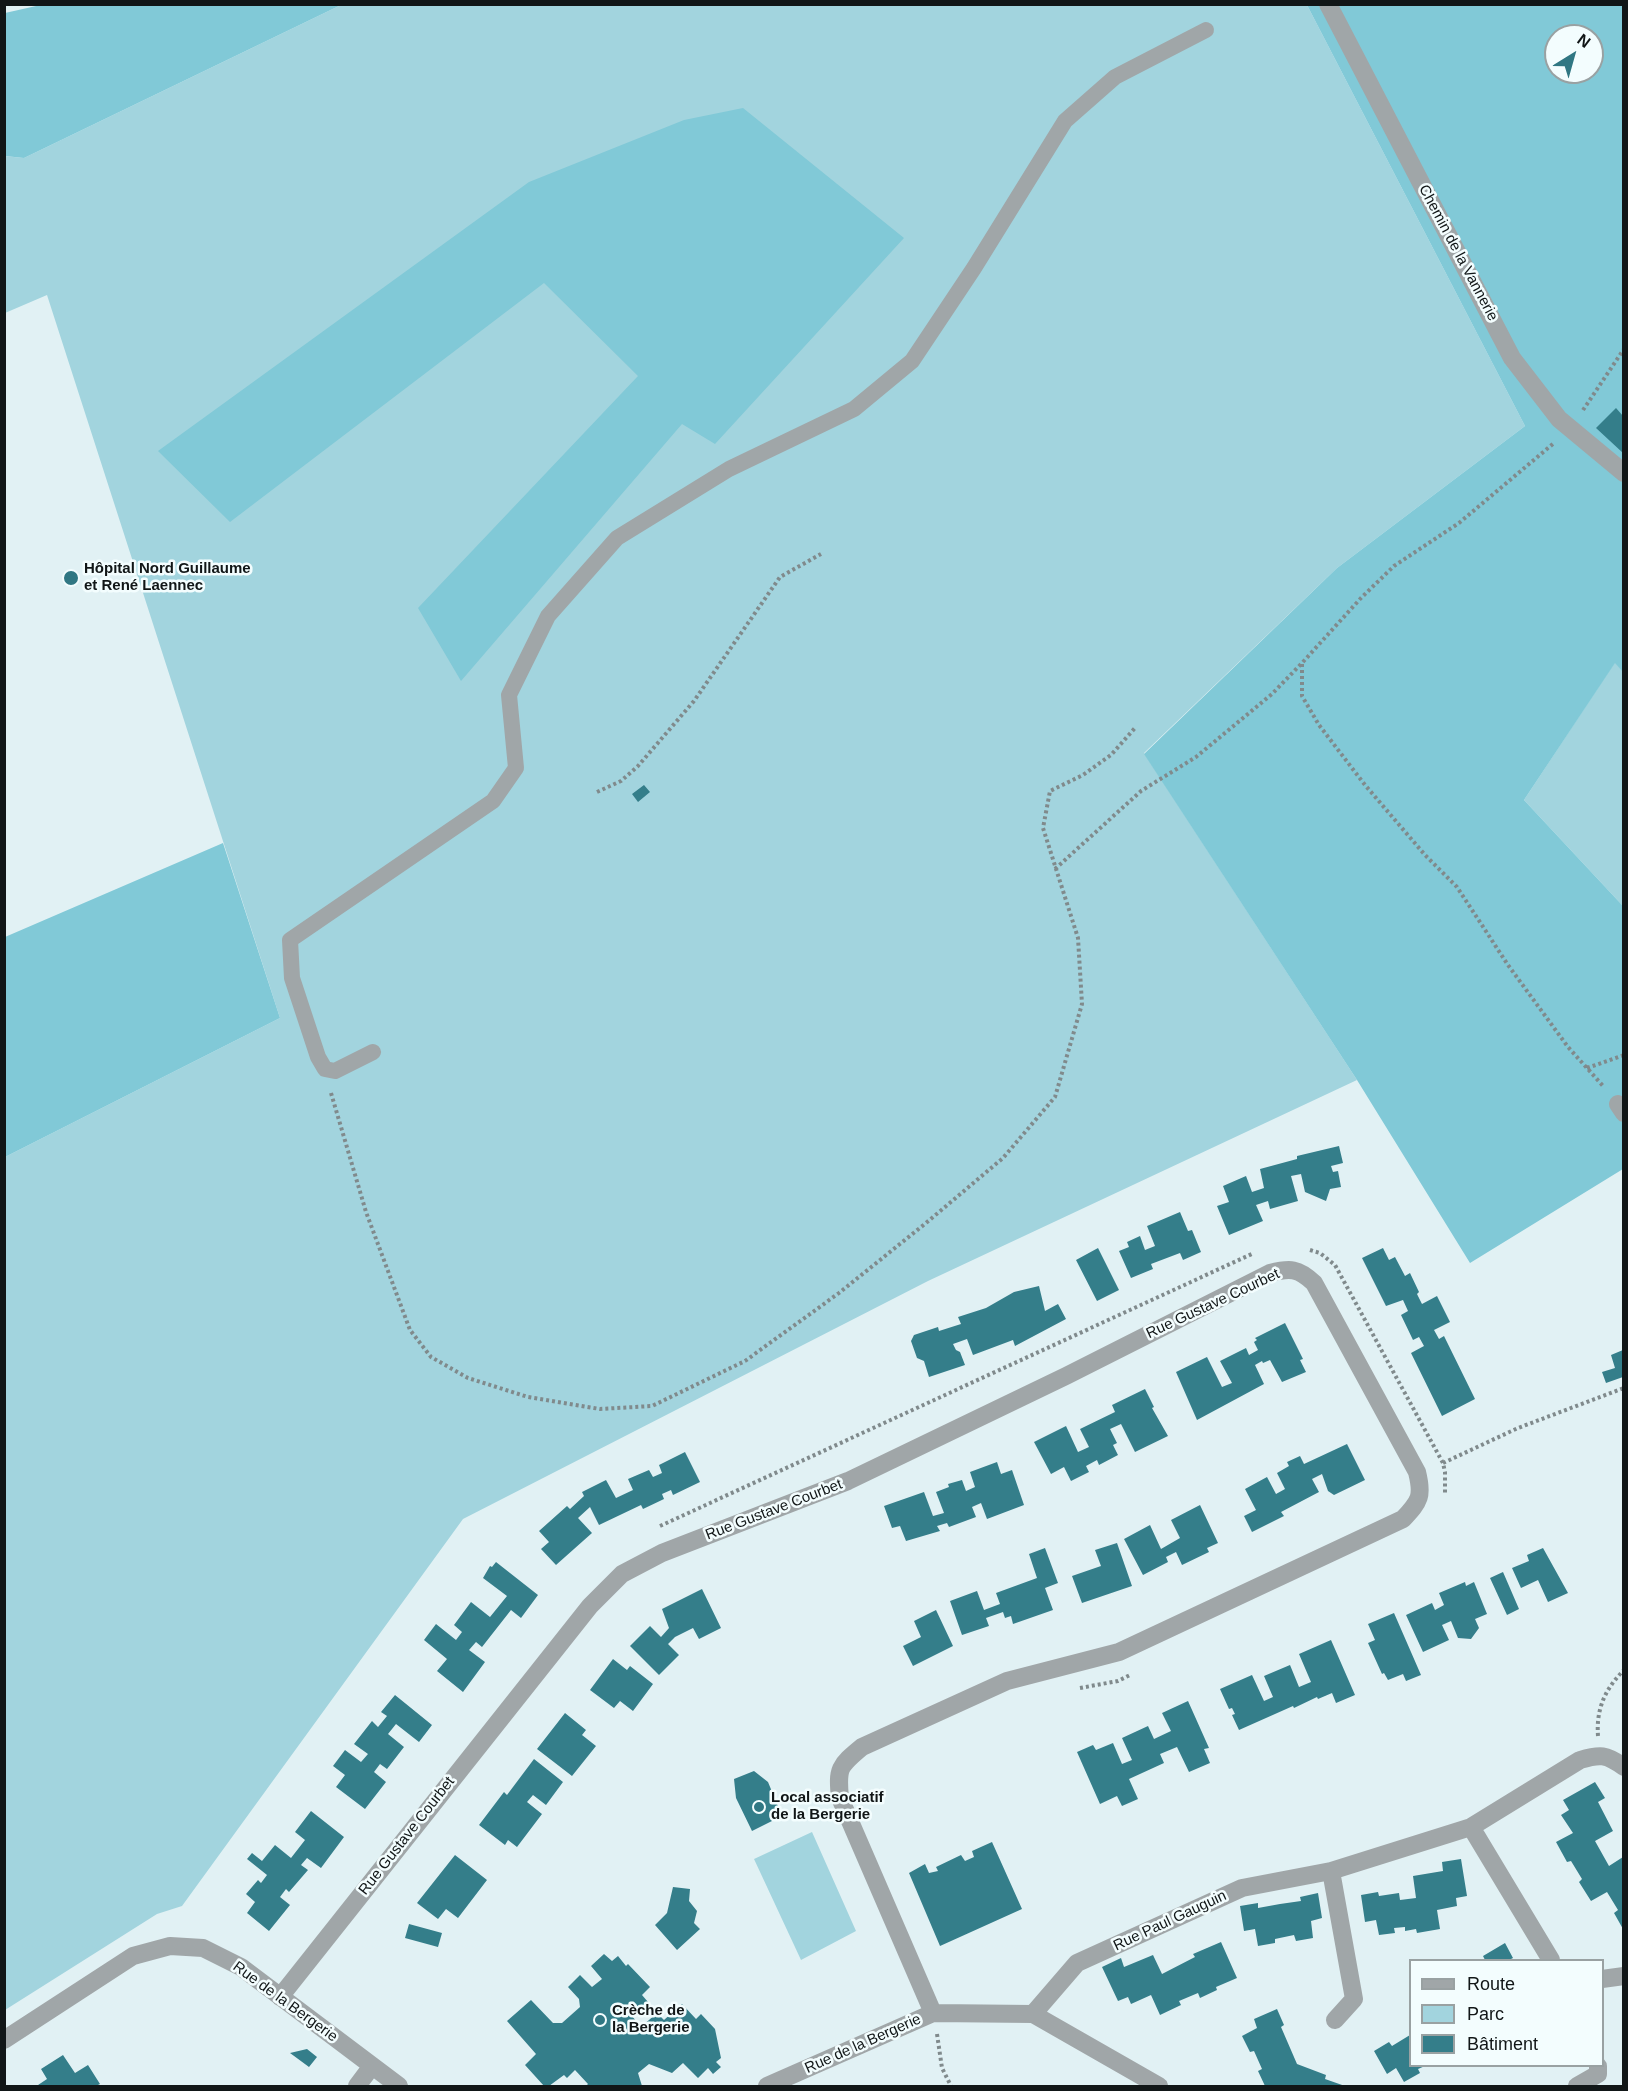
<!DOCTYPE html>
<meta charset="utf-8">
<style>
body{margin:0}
#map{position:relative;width:1628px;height:2091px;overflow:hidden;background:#e1f1f4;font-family:Arial,sans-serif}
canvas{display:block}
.frame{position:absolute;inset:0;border:6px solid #111617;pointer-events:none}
.legend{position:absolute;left:1409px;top:1959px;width:195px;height:108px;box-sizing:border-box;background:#f3fdfe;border:2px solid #99a1a2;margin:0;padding:8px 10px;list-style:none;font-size:18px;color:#111617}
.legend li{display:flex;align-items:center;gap:12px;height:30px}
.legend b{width:30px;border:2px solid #99a1a2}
.north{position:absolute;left:1544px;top:24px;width:60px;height:60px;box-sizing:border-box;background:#f3fdfe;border:2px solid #99a1a2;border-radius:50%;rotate:37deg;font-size:16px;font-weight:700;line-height:24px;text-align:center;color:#111617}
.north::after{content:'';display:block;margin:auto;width:21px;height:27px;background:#307783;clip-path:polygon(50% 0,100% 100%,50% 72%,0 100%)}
</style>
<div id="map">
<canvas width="1628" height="2091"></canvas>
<div class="frame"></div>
<ul class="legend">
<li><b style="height:8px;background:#a0a6a8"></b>Route</li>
<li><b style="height:16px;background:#a2d4de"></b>Parc</li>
<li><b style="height:16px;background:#347e8a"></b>Bâtiment</li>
</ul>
<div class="north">N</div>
</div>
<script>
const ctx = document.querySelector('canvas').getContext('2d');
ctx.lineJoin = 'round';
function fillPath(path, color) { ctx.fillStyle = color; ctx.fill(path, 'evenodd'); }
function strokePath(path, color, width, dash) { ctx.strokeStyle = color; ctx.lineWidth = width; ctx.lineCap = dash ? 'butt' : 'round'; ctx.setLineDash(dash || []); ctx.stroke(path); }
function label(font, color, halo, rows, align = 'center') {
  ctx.font = font + ' Arial,sans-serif'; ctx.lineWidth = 5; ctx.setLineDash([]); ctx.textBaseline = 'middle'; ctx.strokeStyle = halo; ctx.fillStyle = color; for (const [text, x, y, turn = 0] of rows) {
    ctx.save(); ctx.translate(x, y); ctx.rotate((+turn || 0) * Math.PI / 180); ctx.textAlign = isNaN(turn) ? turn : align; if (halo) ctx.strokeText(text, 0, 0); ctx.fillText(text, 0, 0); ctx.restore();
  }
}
const green = new Path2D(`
 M 341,5 L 1307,5 L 1525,426 L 1337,568 L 1144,753 L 1357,1080 L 928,1281 L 463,1519 L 182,1906 L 157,1914 L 5,2010 L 5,1157 L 280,1018 L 47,295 L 5,313 L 4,156 L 24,158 Z
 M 1615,662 L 1624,672 L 1623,906 L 1524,800 Z
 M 812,1832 L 856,1931 L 801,1960 L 754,1859 Z`);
const forest = new Path2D(`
 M 45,4 L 341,4 L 341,5 L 24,158 L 5,156 L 5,13 Z
 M 1307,5 L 1623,5 L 1623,672 L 1615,663 L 1524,800 L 1623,906 L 1623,1169 L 1470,1263 L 1357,1080 L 1144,754 L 1337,568 L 1525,426 ZM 1556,36 L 1592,36 L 1592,72 L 1556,72 Z
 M 743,108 L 904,238 L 715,444 L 682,424 L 461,681 L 418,608 L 638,376 L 544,283 L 230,522 L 158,451 L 529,182 L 684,120 Z
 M 223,843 L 280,1018 L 5,1157 L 5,937 Z`);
const building = new Path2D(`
 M 1616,408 L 1623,416 L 1623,453 L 1596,428 Z
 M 644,785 L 650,792 L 638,802 L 632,794 Z
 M 1339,1146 L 1343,1163 L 1331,1166 L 1333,1172 L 1338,1171 L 1341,1187 L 1330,1189 L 1326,1201 L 1305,1192 L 1301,1174 L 1291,1176 L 1298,1201 L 1270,1209 L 1268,1201 L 1256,1205 L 1263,1221 L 1229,1235 L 1217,1206 L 1229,1202 L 1223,1186 L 1246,1176 L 1252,1192 L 1264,1188 L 1260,1169 L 1297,1159 L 1297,1156 Z
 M 1180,1212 L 1188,1231 L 1192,1230 L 1201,1252 L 1183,1260 L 1180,1253 L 1151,1264 L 1153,1269 L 1131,1278 L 1119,1251 L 1129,1247 L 1127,1242 L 1140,1236 L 1145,1250 L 1155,1246 L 1147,1226 Z
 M 1098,1248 L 1119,1290 L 1097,1301 L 1076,1260 Z
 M 1383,1248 L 1389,1260 L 1395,1257 L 1405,1276 L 1410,1273 L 1419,1292 L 1417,1294 L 1422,1304 L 1437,1296 L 1450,1322 L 1434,1330 L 1439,1339 L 1444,1336 L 1475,1399 L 1442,1416 L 1411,1353 L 1424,1346 L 1419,1337 L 1413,1340 L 1401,1315 L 1408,1311 L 1403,1300 L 1386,1306 L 1362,1258 Z
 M 1039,1286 L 1045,1311 L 1058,1304 L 1066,1319 L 1015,1346 L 1013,1340 L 973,1355 L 967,1339 L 953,1344 L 956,1350 L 960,1352 L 965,1365 L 929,1377 L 924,1361 L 917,1358 L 911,1341 L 914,1335 L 938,1327 L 939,1331 L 961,1324 L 958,1317 L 986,1308 L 1014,1292 Z
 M 1285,1323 L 1303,1359 L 1300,1360 L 1306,1372 L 1282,1382 L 1270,1360 L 1263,1363 L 1262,1361 L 1255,1365 L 1264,1384 L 1197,1420 L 1176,1372 L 1207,1357 L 1222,1387 L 1232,1383 L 1220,1361 L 1246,1348 L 1249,1355 L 1258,1350 L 1254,1342 L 1257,1340 L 1255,1338 Z
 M 1623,1350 L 1623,1377 L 1606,1383 L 1602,1372 L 1615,1368 L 1611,1355 Z
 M 1145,1389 L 1154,1407 L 1152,1408 L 1168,1436 L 1135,1452 L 1121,1424 L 1110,1429 L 1117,1443 L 1113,1445 L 1118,1455 L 1099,1465 L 1097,1460 L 1086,1466 L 1089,1472 L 1071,1481 L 1064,1467 L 1051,1474 L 1034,1442 L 1066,1426 L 1078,1452 L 1089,1447 L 1080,1429 L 1115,1412 L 1112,1405 Z
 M 1347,1444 L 1365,1480 L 1334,1495 L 1328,1491 L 1322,1474 L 1312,1479 L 1319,1492 L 1281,1512 L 1284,1516 L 1252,1532 L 1244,1516 L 1256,1510 L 1245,1489 L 1267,1477 L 1276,1494 L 1285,1489 L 1277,1473 L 1289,1466 L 1287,1462 L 1300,1456 L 1304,1464 Z
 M 685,1452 L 700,1482 L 673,1495 L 671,1490 L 662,1494 L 664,1499 L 643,1509 L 641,1505 L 599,1525 L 590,1507 L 578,1518 L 592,1533 L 556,1565 L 541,1549 L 549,1542 L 539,1531 L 567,1506 L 570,1509 L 584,1496 L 582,1492 L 606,1480 L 616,1498 L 633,1490 L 628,1479 L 649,1470 L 653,1477 L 662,1473 L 659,1465 Z
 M 997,1462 L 1001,1474 L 1012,1470 L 1024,1505 L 987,1519 L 981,1503 L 972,1507 L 976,1517 L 949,1527 L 947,1523 L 937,1526 L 940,1531 L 906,1541 L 900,1526 L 892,1528 L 884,1506 L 924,1492 L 933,1516 L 944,1513 L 936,1492 L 949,1487 L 948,1484 L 962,1480 L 966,1491 L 975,1487 L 970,1472 Z
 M 1200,1505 L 1218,1543 L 1207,1548 L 1209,1552 L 1182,1565 L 1176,1552 L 1166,1557 L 1168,1562 L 1143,1575 L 1124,1539 L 1150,1525 L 1161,1549 L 1180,1538 L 1171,1520 Z
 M 1117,1543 L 1132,1586 L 1082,1603 L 1072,1576 L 1101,1566 L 1095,1550 Z
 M 1045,1548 L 1058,1583 L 1045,1588 L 1053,1610 L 1013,1624 L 1011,1616 L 1005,1618 L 1003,1612 L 986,1618 L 989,1626 L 962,1635 L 950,1601 L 977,1591 L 984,1610 L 1000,1604 L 996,1593 L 1037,1578 L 1029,1554 Z
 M 1543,1548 L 1568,1593 L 1548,1602 L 1538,1580 L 1521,1588 L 1512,1568 L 1529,1561 L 1527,1555 Z
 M 496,1562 L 538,1595 L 521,1618 L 511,1610 L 482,1647 L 476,1642 L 469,1650 L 485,1662 L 463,1692 L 437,1671 L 447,1659 L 424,1640 L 436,1624 L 456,1640 L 462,1632 L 454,1625 L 471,1602 L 490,1617 L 507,1596 L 483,1578 L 490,1566 L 492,1567 Z
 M 1503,1572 L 1519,1609 L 1507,1615 L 1490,1578 Z
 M 1465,1582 L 1466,1586 L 1474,1582 L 1487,1614 L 1475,1619 L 1479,1628 L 1471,1639 L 1458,1638 L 1451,1621 L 1442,1625 L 1449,1640 L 1423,1652 L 1406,1615 L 1432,1603 L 1435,1610 L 1444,1605 L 1439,1593 Z
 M 702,1589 L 721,1628 L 699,1639 L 693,1628 L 675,1637 L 668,1644 L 679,1655 L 659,1675 L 630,1646 L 650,1626 L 661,1637 L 669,1628 L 662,1609 Z
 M 936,1610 L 953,1646 L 913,1666 L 903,1646 L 921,1637 L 914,1621 Z
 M 1394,1613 L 1421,1675 L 1406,1681 L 1403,1674 L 1388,1680 L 1384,1673 L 1382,1674 L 1368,1643 L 1375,1640 L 1368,1624 Z
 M 1331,1640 L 1355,1695 L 1336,1703 L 1332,1693 L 1318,1699 L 1317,1697 L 1294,1708 L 1293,1706 L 1239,1730 L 1232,1715 L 1235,1714 L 1232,1708 L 1229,1709 L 1220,1689 L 1252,1675 L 1264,1701 L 1273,1697 L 1264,1676 L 1290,1665 L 1299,1687 L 1311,1682 L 1299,1654 Z
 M 613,1659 L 627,1670 L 630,1666 L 653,1684 L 633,1711 L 620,1701 L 614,1708 L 590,1690 Z
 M 395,1695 L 432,1725 L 419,1742 L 396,1724 L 388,1734 L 404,1747 L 387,1769 L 380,1764 L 374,1772 L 386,1782 L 365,1809 L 336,1787 L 345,1775 L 333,1766 L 345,1750 L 361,1762 L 368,1754 L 354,1744 L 372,1721 L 378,1727 L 387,1716 L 381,1712 Z
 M 1188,1701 L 1209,1748 L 1204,1749 L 1210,1763 L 1189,1772 L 1177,1747 L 1160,1754 L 1164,1763 L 1129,1779 L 1138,1799 L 1122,1806 L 1117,1796 L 1100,1804 L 1077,1752 L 1093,1745 L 1096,1750 L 1113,1743 L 1122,1764 L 1132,1760 L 1122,1738 L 1148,1726 L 1154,1739 L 1171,1731 L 1162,1713 Z
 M 565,1713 L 586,1730 L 582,1735 L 596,1746 L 572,1776 L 537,1749 Z
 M 534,1759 L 563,1782 L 546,1805 L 533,1795 L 527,1802 L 542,1814 L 517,1847 L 508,1840 L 505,1845 L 479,1825 L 504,1792 L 507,1795 Z
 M 754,1771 L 768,1782 L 782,1816 L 752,1831 L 736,1798 L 734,1779 Z
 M 1595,1782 L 1605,1798 L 1598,1802 L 1613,1831 L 1595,1841 L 1609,1866 L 1623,1857 L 1623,1929 L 1614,1913 L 1618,1910 L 1607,1892 L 1591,1901 L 1579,1882 L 1582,1879 L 1571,1861 L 1567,1862 L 1556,1842 L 1573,1833 L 1561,1815 L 1569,1810 L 1563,1800 Z
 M 311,1811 L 344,1837 L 321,1868 L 307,1858 L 301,1865 L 308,1870 L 289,1892 L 286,1889 L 280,1897 L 290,1905 L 269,1931 L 247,1913 L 255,1902 L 246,1894 L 258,1880 L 261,1883 L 267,1875 L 247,1859 L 252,1853 L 262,1861 L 275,1845 L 291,1858 L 305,1840 L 295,1832 Z
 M 992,1842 L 1022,1909 L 940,1946 L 909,1873 L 925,1864 L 929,1873 L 938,1871 L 936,1867 L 961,1855 L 965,1861 L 974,1857 L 972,1851 Z
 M 455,1855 L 487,1880 L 458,1918 L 446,1909 L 438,1919 L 417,1903 Z
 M 1461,1859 L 1467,1896 L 1456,1898 L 1457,1906 L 1437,1910 L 1440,1929 L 1417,1933 L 1416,1929 L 1405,1931 L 1405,1927 L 1394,1928 L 1395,1933 L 1379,1935 L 1376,1920 L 1365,1922 L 1361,1895 L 1378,1892 L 1379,1896 L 1399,1893 L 1400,1900 L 1416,1898 L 1413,1876 L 1443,1871 L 1442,1862 Z
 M 673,1887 L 690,1889 L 689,1901 L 697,1911 L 694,1923 L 700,1929 L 677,1950 L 655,1925 L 667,1913 Z
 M 1318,1893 L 1322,1918 L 1311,1921 L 1313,1938 L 1296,1941 L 1294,1935 L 1275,1939 L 1275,1943 L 1258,1946 L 1255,1929 L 1244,1931 L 1240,1906 L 1258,1903 L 1258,1908 L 1280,1904 L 1301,1901 L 1300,1897 Z
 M 409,1924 L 442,1933 L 438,1947 L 405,1938 Z
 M 1221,1942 L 1237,1978 L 1216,1987 L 1217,1990 L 1200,1998 L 1198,1993 L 1179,2001 L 1181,2005 L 1160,2015 L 1151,1995 L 1131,2004 L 1128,1997 L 1118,2001 L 1102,1967 L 1121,1958 L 1124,1967 L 1153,1955 L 1162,1974 L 1195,1957 L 1193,1954 Z
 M 1505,1943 L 1513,1958 L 1509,1960 L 1485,1960 L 1483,1956 Z
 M 604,1954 L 612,1961 L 618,1956 L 626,1966 L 628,1964 L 650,1987 L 642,1995 L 648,2002 L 632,2016 L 641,2027 L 657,2013 L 664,2020 L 682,2004 L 696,2019 L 701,2014 L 715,2029 L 721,2058 L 716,2062 L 721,2067 L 713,2074 L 708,2068 L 698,2078 L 683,2063 L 672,2073 L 649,2064 L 638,2073 L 642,2086 L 586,2086 L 588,2084 L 575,2070 L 567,2078 L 564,2075 L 549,2086 L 544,2086 L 525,2065 L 536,2054 L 507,2021 L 531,2000 L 553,2023 L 562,2023 L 580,2007 L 579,1999 L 568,1987 L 580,1975 L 592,1987 L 602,1979 L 591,1966 Z
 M 1277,2009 L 1284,2025 L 1281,2027 L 1297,2064 L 1326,2075 L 1325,2079 L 1345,2086 L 1275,2086 L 1270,2085 L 1265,2086 L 1258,2071 L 1262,2069 L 1254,2051 L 1250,2052 L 1242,2036 L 1257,2028 L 1254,2019 Z
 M 1410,2035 L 1410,2066 L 1425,2066 L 1418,2069 L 1420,2073 L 1404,2082 L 1396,2068 L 1387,2074 L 1374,2051 L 1389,2042 L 1392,2046 Z
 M 307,2049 L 317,2057 L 309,2067 L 290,2053 Z
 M 63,2055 L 75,2073 L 88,2065 L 100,2084 L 96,2086 L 39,2086 L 38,2085 L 47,2079 L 41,2069 Z`);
const path = new Path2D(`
 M 1583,410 L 1624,349
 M 1302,664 L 1302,696 L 1319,725 L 1365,785 L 1425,855 L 1457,887 L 1508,965 L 1568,1047 L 1604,1087
 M 597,792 L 621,781 L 638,766 L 694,701 L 780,577 L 821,554
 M 1055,869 L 1141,791 L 1196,757 L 1272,694 L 1302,663 L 1361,598 L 1394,566 L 1459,523 L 1554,443
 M 1587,1068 L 1624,1055
 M 331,1093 L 366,1212 L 410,1330 L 431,1357 L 468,1378 L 528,1397 L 600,1409 L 652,1406 L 745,1361 L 839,1293 L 926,1223 L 1003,1158 L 1055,1097 L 1082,1004 L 1078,938 L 1043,828 L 1050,791 L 1083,775 L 1111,755 L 1135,728
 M 1310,1250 L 1320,1253 L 1335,1265 L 1443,1463 L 1445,1472 L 1445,1495
 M 1443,1463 L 1518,1428 L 1624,1388
 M 660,1526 L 1254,1253
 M 1080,1688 L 1118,1681 L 1130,1675
 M 1598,1736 C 1596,1709 1605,1689 1624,1670
 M 937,2034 L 942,2068 L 951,2086`);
const lane = new Path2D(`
 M 373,1052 L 335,1071 L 325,1069 L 318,1057 L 292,978 L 290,940 L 493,801 L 516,768 L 509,695 L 548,616 L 617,538 L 729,469 L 854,409 L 912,361 L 974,268 L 1065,121 L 1115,77 L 1206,30`);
const street = new Path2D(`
 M 1328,4 L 1512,358 L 1559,419 L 1624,473
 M 1618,1104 L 1624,1113
 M 1471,1827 L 1551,1960
 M 1331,1871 L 1354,1999 L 1335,2020
 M 1602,1979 L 1624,1976
 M 280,1997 L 590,1606 L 622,1574 L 662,1553 L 848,1481 L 1066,1376 L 1270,1273 C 1290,1268 1298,1268 1314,1283 L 1417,1472 C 1423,1496 1420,1501 1403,1519 L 1119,1652 L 1007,1681 L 862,1747 C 839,1766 837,1768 840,1798 L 933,2013
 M 1033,2014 L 1077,1963 L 1242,1888 L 1331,1871 L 1471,1827 L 1580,1760 C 1600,1754 1606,1754 1624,1767
 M 4,2040 L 133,1956 L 170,1946 L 203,1948 L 241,1967 L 399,2086
 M 357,2086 L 372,2066
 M 767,2086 L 933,2013 L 1033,2014 L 1159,2086
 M 1577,2086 L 1598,2074 L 1598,2066`);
const markers = [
 [71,578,8,"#307783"],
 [759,1807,6,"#307783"],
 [600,2020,6,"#307783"]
];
const streetNames = [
 ["Chemin de la Vannerie",1458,253,62],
 ["Rue Gustave Courbet",1213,1304,-25],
 ["Rue Gustave Courbet",774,1510,-21],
 ["Rue Gustave Courbet",407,1836,-52],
 ["Rue Paul Gauguin",1170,1921,-25],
 ["Rue de la Bergerie",285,2002,36],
 ["Rue de la Bergerie",863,2044,-24]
];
const poiNames = [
 ["Hôpital Nord Guillaume",84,569],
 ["et René Laennec",84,586],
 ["Local associatif",771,1798],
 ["de la Bergerie",771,1815],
 ["Crèche de",612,2011],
 ["la Bergerie",612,2028]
];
fillPath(green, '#a2d4de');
fillPath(forest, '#81c9d7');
fillPath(building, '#347e8a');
strokePath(path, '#808a8c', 4, [3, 3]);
strokePath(lane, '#a0a6a8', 16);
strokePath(street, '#a0a6a8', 18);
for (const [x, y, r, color] of markers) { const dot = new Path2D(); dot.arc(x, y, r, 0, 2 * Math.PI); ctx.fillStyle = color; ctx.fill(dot); strokePath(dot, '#f3fdfe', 2); }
label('15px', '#111617', '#f3fdfe', streetNames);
label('bold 15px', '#111617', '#f3fdfe', poiNames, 'left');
</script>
